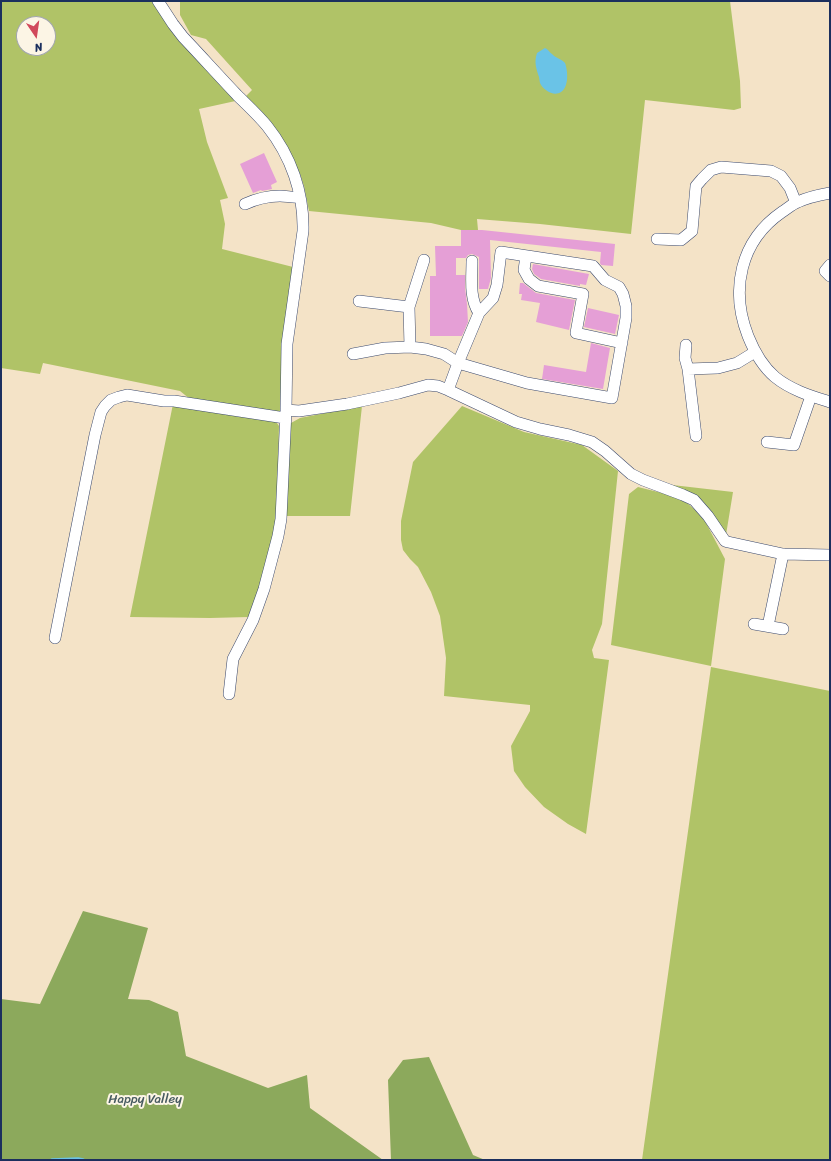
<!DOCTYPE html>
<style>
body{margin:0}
#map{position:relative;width:831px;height:1161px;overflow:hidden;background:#f4e3c7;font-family:Sriracha,sans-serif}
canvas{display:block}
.frame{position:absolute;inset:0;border:2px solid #1b2f5e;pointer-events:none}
.north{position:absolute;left:16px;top:16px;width:40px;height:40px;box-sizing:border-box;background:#fcf5e5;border:1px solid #a2a6af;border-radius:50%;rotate:167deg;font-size:11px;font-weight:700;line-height:16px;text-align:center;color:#1b2f5e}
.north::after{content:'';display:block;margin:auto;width:14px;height:18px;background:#d1495b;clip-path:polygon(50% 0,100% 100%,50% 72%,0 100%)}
</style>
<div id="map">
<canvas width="831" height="1161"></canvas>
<div class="frame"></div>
<div class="north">N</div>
</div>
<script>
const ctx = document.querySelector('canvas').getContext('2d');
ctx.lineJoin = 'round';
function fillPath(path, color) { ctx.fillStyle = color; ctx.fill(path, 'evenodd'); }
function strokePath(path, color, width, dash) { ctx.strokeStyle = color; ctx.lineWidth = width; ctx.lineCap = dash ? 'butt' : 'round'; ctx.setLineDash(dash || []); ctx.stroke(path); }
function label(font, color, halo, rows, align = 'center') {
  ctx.font = font + ' Sriracha,sans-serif'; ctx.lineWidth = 4; ctx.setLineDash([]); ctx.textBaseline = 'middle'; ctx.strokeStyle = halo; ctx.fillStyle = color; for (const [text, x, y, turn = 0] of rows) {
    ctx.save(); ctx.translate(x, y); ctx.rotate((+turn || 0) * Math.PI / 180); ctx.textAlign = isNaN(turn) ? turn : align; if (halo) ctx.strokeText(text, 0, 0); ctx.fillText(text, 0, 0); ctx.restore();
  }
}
const green = new Path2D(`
 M 1,1 L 155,1 L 240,100 L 199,109 L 207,142 L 228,198 L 220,200 L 225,224 L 222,249 L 293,267 L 284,332 L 280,412 L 190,399 L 180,391 L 43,363 L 40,374 L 1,368 ZM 24,24 L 48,24 L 48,48 L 24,48 Z
 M 180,1 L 730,1 L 740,81 L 741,108 L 734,110 L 645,100 L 631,234 L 540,224 L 477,219 L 478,230 L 461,230 L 431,223 L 309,211 L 304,186 L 300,174 L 246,96 L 252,90 L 206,39 L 191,35 L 180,15 Z
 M 173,404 L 275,420 L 279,426 C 278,459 279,492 275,524 C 270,556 260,586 249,617 L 210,618 L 130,617 Z
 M 362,406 L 350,516 L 286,516 L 291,423 L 300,418 Z
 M 462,406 L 524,432 L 582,445 L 618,471 L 602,624 L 592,650 L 594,658 L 609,660 L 586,834 L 568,824 L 544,807 L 525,787 L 514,771 L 511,746 L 530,711 L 530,705 L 444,696 L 446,658 L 440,616 L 431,592 L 418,567 L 410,559 L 403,550 L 401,540 L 401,521 L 413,462 Z
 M 655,483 L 733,492 L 725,541 L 701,506 Z
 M 638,487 L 666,494 L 685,501 L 695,510 L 705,521 L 725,559 L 711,666 L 611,645 L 629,494 Z
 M 711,667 L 830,691 L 830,1160 L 642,1160 Z`);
const forest = new Path2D(`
 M 83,911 L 148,928 L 128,999 L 149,1000 L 178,1012 L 186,1056 L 268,1088 L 307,1075 L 310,1108 L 383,1160 L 1,1160 L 1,999 L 40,1004 Z
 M 429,1057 L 473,1155 L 485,1160 L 391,1160 L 388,1080 L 403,1060 Z`);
const water = new Path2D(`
 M 545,48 C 549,50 549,52 552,54 C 555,58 562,59 565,63 C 568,71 569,87 561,92 C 554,97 543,90 540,83 C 540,83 539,77 539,77 C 536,68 534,62 537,53 Z`);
const stream = new Path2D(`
 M 52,1160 L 78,1159 L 83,1160`);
const building = new Path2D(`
 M 264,153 L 277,182 L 271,185 L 272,189 L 262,191 L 261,190 L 253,193 L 240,164 Z
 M 461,230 L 482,230 L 615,244 L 613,266 L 601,265 L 600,263 L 601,252 L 490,240 L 491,278 L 488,289 L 479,289 L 479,257 L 472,254 L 468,255 L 466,258 L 456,258 L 456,275 L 465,275 L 465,288 L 467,304 L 468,322 L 462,336 L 430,336 L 430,276 L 436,276 L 435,246 L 461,246 Z
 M 533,264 L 589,274 L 586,285 L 580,284 L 580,286 L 541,279 L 534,274 L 532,269 Z
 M 520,283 L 523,283 L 536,293 L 575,300 L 569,330 L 536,322 L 540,303 L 521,300 L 522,294 L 519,294 Z
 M 588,308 L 619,315 L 615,334 L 584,327 Z
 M 591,343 L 610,348 L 603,389 L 542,379 L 544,365 L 586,372 Z`);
const minor = new Path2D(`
 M 158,1 L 173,24 L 183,37 C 201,56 219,76 237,95 C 247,105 258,115 267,126 C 291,156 304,193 303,231 L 287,344 L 286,410 L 299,411 L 347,404 L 399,393 L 428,385 L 438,386 L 448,390 L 516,422 L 540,429 L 569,435 L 592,442 L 605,451 L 631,474 L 643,480 L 683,495 L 694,500 L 708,516 L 725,541 L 728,542 L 783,554 L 830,555
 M 830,193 C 819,195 808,197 798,202 C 792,204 787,209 782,212 C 740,241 730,290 748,336 C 754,351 762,366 775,377 C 791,390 811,396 830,402
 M 245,204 C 256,199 268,196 280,196 C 287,196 293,198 300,197
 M 657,239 L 681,240 L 692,231 L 696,186 L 702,179 L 711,170 L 721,167 L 771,171 L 781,176 L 790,188 L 796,203
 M 526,256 L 524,270 L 529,279 L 538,286 L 583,294 L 576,333 L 622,343
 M 472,261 C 472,278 469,298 479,313
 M 830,265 L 825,271 L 830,276
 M 359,301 L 409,307
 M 686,345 L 685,358 L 688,369
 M 410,347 L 409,307 L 424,260
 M 353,354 L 385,348 L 410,347 L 426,349 L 444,354 L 458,363 L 527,383 L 612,398 L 626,318 L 626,306 L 623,294 L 619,287 L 605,280 L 593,266 L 501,252 L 497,285 L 493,298 L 479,313 L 458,363 L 448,390
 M 696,436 L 688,369 L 718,368 L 737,363 L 755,352
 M 767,442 L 794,445 L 811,396
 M 754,624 L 783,629
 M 768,626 L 783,554
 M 55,638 L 95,435 L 101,412 L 105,406 L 111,400 L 119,397 L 127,395 L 164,401 L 174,401 L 285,418
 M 229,694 L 233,659 L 253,620 L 264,589 L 278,536 L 281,519 L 286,411`);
const parkNames = [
 ["Happy Valley",145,1100]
];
fillPath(green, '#b0c367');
fillPath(forest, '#8ca95c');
fillPath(water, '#6ac3e7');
strokePath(stream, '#6ac3e7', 3.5);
fillPath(building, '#e59fd6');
strokePath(minor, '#3c4a6e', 12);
strokePath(minor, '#fff', 11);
label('13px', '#485b61', '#fcf5e5', parkNames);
</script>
